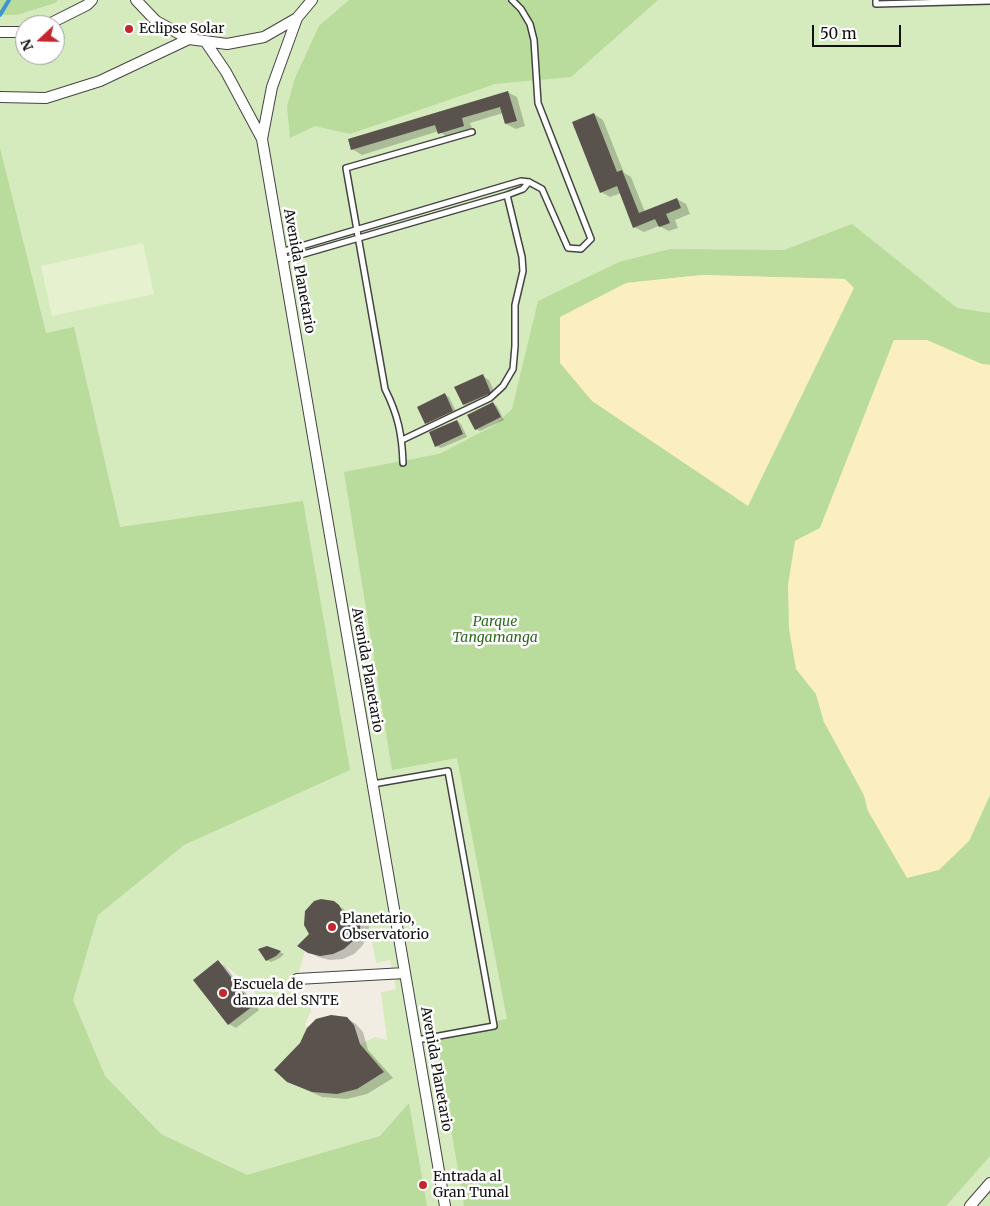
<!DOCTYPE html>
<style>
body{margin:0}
#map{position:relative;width:990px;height:1206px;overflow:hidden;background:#fffdf5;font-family:Merriweather,serif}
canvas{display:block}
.north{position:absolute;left:15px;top:15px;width:50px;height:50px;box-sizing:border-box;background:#fff;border:1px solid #a0a0a0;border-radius:50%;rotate:249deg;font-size:14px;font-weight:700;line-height:20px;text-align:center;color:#111}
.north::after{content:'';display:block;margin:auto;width:18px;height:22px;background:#c4262e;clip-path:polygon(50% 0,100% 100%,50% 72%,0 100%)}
.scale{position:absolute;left:812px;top:25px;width:89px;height:22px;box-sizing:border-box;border:2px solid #111;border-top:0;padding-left:6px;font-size:15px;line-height:18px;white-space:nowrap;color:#111;-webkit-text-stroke:4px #fff;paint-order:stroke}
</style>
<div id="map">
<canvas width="990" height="1206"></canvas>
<div class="north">N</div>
<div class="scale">50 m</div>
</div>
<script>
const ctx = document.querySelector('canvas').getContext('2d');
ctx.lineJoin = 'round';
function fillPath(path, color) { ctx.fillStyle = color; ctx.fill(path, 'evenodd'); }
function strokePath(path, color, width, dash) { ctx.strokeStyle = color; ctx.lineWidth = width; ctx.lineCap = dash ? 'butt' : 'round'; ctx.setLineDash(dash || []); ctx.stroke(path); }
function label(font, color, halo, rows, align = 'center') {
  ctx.font = font + ' Merriweather,serif'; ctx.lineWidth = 5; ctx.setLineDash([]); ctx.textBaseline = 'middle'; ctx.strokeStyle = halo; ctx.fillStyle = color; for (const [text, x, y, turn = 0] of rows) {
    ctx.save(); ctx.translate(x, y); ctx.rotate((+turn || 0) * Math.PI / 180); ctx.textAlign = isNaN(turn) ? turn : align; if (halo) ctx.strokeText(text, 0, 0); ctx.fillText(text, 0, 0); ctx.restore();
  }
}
const green = new Path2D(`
 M 0,0 L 990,0 L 990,1206 L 0,1206 ZM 25,25 L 55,25 L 55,55 L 25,55 Z`);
const forest = new Path2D(`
 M 0,0 L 58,0 L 55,3 L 17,15 L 0,15 Z
 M 349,0 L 658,0 L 571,77 L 495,84 L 350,134 L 315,126 L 290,138 L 287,106 L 295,78 L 319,26 Z
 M 0,148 L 46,333 L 74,327 L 120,527 L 303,501 L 350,770 L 184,845 L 98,915 L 73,1000 L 105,1076 L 161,1134 L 247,1175 L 380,1136 L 409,1103 L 427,1206 L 0,1206 Z
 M 852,224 L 957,308 L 990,313 L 990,365 L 982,364 L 894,340 L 820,528 L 795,541 L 796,669 L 816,694 L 824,722 L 864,795 L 868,811 L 969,841 L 990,795 L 990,1156 L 946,1206 L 464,1206 L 435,1033 L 507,1019 L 457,758 L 392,770 L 344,472 L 439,454 L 495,425 L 512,409 L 538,301 L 619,262 L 670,249 L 784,250 ZM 702,275 L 845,279 L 626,283 Z`);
const sand = new Path2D(`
 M 702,275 L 845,279 L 854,288 L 748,506 L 592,401 L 560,363 L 560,317 L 626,283 Z
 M 894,340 L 927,340 L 982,364 L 990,365 L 990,795 L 969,841 L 939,870 L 907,878 L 868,811 L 864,795 L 824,722 L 816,694 L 796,669 L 789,629 L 788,585 L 795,541 L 820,528 Z`);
const pitch = new Path2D(`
 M 143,243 L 154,294 L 52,316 L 41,266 Z`);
const plaza = new Path2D(`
 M 361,916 L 369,923 L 376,963 L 390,960 L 396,989 L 381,992 L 387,1040 L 375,1037 L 360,1044 L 354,1026 L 346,1017 L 331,1015 L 316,1019 L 307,1028 L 305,1024 L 311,1011 L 309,997 L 301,1000 L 294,988 L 305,951 L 320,956 L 333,954 L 344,949 L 354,940 L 359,929 Z
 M 218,960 L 250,985 L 258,998 L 257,1004 L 253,1006 Z`);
const shadow = new Path2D(`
 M 507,92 L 517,97 L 525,126 L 516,129 L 506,124 L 503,113 L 470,123 L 473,131 L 448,138 L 439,131 L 362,155 L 352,149 Z
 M 594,114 L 603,120 L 624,173 L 631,177 L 645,212 L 677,199 L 686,204 L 690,214 L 675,220 L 678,228 L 669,231 L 659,226 L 644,232 L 634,227 L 621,193 L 610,197 L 601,192 Z
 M 483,376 L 489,380 L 497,397 L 470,408 L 464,405 Z
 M 445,395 L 449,397 L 457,413 L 430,426 L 426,423 Z
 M 493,404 L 497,406 L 504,420 L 480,431 L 475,429 Z
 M 457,421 L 461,424 L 467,437 L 441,448 L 436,446 Z
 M 333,902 L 348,912 L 351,917 L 361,918 L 370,923 L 368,934 L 363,945 L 354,954 L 343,959 L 330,960 L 318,957 L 308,952 L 311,934 Z
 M 267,947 L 280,952 L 284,954 L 280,958 L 271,962 L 267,960 Z
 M 218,962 L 225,966 L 259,1010 L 236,1028 L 229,1024 L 195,980 Z
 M 346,1018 L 356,1024 L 363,1032 L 368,1050 L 393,1078 L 367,1094 L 347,1099 L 322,1097 L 287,1081 L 304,1034 L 317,1020 Z`);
const stream = new Path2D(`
 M 0,15 L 9,0`);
const building = new Path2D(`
 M 508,91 L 517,121 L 505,124 L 500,107 L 462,118 L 464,126 L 438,134 L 435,125 L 351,150 L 348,139 Z
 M 594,113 L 617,172 L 622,170 L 639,213 L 677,198 L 681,208 L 666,214 L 670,223 L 659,227 L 655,219 L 633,228 L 617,186 L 600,193 L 572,122 Z
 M 483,374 L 491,393 L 463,405 L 454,387 Z
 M 445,393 L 453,411 L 425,424 L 417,407 Z
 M 493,402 L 501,417 L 475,430 L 467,415 Z
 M 457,420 L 463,434 L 435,447 L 429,432 Z
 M 321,899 L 334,901 L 339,905 L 345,916 L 361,916 L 360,929 L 354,940 L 344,949 L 333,954 L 320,956 L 308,953 L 297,946 L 309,934 L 304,925 L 305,911 L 314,901 Z
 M 267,946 L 281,951 L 276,956 L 266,961 L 258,949 Z
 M 218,960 L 253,1006 L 228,1025 L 193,980 Z
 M 331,1015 L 347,1017 L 354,1025 L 360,1044 L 384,1072 L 357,1089 L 337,1094 L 312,1092 L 287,1082 L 274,1070 L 300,1043 L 307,1028 L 316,1019 Z`);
const lane = new Path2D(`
 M 876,0 L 876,4 L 990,1
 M 281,252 L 521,181 L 529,182 L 542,189 L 568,248 L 581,249 L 591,239 L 538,103 L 534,40 L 530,24 L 521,9 L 512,0
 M 283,260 L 507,195 L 523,189 L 529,182
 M 402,440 L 490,398 L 503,386 L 513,369 L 515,346 L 515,305 L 523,271 L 522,257 L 507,195
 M 403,463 C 402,434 398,415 385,389 L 346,168 L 472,132
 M 373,784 L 448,771 L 494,1026 L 417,1040`);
const street = new Path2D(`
 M 136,0 L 156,21 L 189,39 L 227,44 L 264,37 L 297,18 L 312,0
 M 47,25 L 87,5 L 92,0
 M 0,32 L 25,32
 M 205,41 L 226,72 L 262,139 L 445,1206
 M 0,97 L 46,98 L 100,81 L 189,39
 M 262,139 L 272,87 L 297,18
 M 297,979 L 405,973
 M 970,1206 L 990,1183`);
const markers = [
 [129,29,5,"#c4262e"],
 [332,927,5,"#c4262e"],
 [223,993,5,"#c4262e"],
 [423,1185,5,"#c4262e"]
];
const poiNames = [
 ["Eclipse Solar",139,29],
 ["Planetario,",342,919],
 ["Observatorio",342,935],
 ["Escuela de",233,985],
 ["danza del SNTE",233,1001],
 ["Entrada al",433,1177],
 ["Gran Tunal",433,1193]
];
const streetNames = [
 ["Avenida Planetario",299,271,80],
 ["Avenida Planetario",367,670,80],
 ["Avenida Planetario",436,1069,80]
];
const parkNames = [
 ["Parque",495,622],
 ["Tangamanga",495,638]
];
fillPath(green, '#d5ebbd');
fillPath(forest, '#b9dc9c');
fillPath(sand, '#fbeec1');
fillPath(pitch, '#e6f2cf');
fillPath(plaza, '#f1ede2');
fillPath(shadow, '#0003');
strokePath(stream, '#3f96cf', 4);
fillPath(building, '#5a524d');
strokePath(lane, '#444', 8);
strokePath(street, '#444', 12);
strokePath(lane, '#fff', 5);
strokePath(street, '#fff', 10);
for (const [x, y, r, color] of markers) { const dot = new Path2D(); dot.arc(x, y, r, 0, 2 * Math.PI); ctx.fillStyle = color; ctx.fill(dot); strokePath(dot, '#fff', 2); }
label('14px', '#111', '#fff', poiNames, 'left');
label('14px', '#111', '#fff', streetNames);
label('italic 14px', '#2f6b1f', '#fff', parkNames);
</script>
